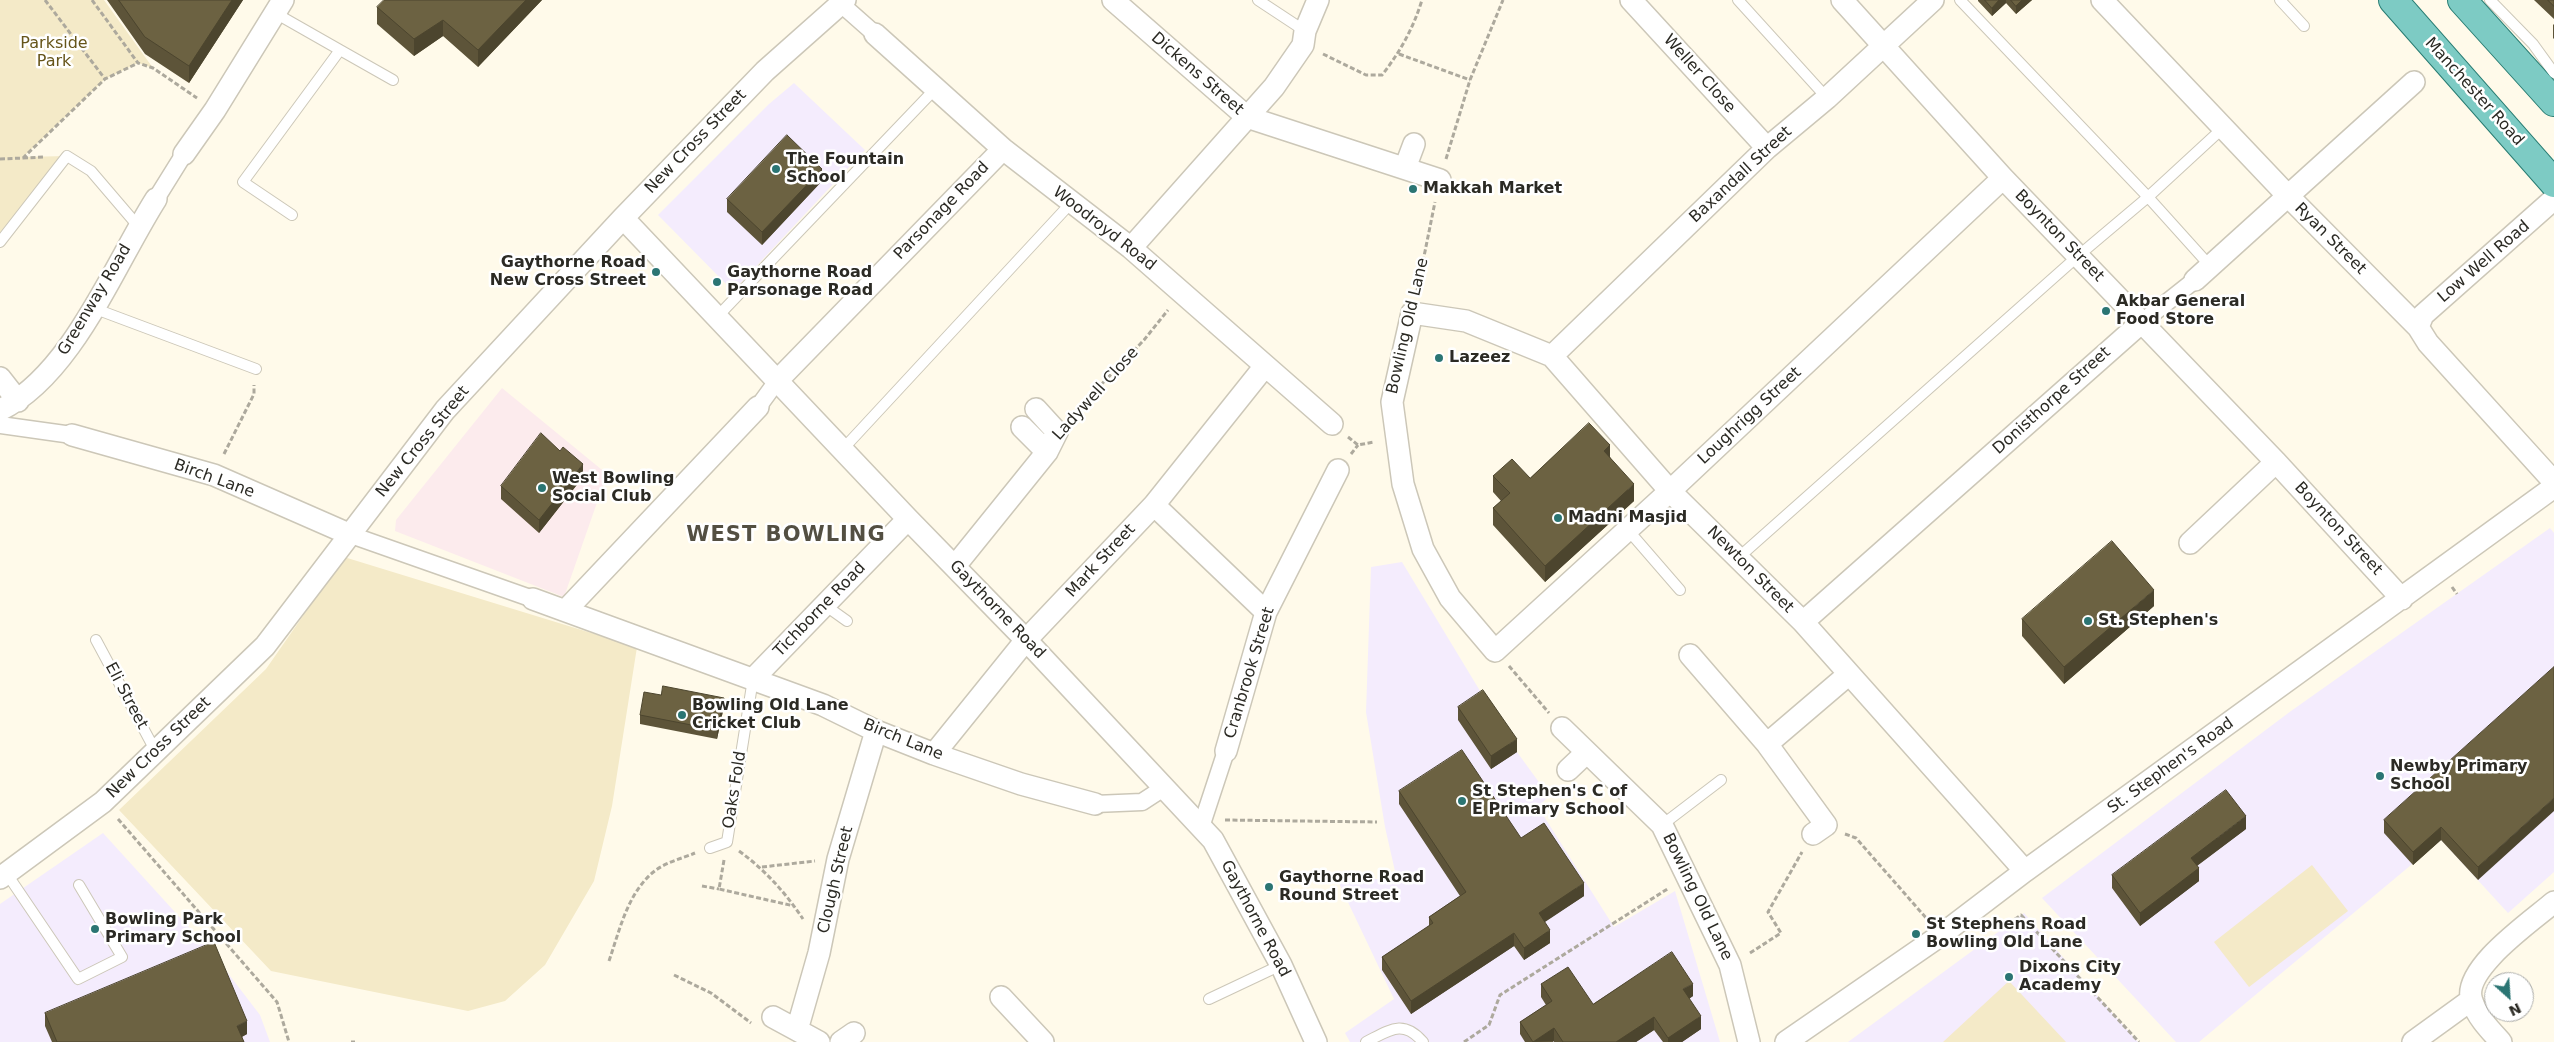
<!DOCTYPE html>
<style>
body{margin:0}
#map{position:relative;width:2554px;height:1042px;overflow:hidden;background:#fffaea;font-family:"DejaVu Sans",sans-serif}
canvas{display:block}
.north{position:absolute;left:2484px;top:972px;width:50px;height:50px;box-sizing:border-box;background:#fff;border:1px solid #aaaaa7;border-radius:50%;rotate:154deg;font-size:14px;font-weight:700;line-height:20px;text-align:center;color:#2b2a24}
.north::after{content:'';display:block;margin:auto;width:18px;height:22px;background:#2b7573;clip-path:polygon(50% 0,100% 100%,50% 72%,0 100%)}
</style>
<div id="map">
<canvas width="2554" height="1042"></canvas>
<div class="north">N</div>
</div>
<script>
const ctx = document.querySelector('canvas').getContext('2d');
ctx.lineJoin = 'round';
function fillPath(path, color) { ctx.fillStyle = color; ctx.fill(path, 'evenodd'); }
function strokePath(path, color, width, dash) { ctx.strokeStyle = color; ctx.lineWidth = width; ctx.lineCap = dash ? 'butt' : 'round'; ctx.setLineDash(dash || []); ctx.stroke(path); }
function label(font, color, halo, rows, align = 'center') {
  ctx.font = font + ' "DejaVu Sans",sans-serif'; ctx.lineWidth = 5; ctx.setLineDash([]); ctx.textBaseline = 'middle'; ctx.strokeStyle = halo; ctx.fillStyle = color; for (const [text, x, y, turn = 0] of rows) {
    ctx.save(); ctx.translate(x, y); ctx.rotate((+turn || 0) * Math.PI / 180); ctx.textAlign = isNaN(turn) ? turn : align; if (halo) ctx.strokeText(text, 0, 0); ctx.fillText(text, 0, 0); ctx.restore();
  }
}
const commercial = new Path2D(`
 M 502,388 L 607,474 L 564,597 L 395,531 L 396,520 Z`);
const education = new Path2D(`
 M 794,83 L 865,150 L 733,291 L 658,215 L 769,104 Z
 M 2550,528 L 2554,533 L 2554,872 L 2508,913 L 2441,840 L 2199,1042 L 2176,1042 L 2042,898 L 2291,711 Z
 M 1402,562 L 1517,752 L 1549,796 L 1538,807 L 1614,927 L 1675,891 L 1720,1042 L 1350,1042 L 1345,1033 L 1394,999 L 1336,877 L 1397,880 L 1385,827 L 1366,712 L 1371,567 Z
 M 103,833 L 214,955 L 260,1015 L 270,1042 L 0,1042 L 0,904 Z
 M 2024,913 L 2138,1042 L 1848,1042 Z`);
const green = new Path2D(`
 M 0,0 L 104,0 L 153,68 L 138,63 L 105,79 L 23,157 L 67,156 L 0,242 Z
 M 344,557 L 637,647 L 612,806 L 594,881 L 545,965 L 505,1001 L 468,1011 L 271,971 L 119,810 L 266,669 Z
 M 2312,865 L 2348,911 L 2249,987 L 2214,942 Z
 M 2009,981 L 2066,1042 L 1943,1042 Z`);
const path = new Path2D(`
 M 45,0 L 105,79
 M 92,0 L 138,63 L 153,68 L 197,98
 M 1323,54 L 1366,75 L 1382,75 C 1400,52 1413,29 1422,0
 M 1399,54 L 1470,80
 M 23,158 L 44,157
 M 0,159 L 23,158 L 105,79 L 138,63
 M 1446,159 L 1470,80 L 1503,0
 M 1417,291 L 1435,202
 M 1071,416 L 1144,340 L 1168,310
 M 1348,437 L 1358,445 L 1374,442
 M 224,454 L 254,394 L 254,385
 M 1351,454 L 1358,445
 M 2452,587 L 2457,594
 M 1509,666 L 1549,713
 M 118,819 L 277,1002 L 289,1042
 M 1225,820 L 1377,822
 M 1845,834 L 1856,838 L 1927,919
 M 739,851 C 765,870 785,892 803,919
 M 724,860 L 719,889 L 794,906
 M 762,867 L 815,861
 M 702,886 L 719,889
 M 1998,920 L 2004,927 L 2021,915 L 2139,1042
 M 1750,953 L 1781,933 L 1768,912 L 1802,852
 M 609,961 C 620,929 628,891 656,870 C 667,862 683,858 695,853
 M 674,975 L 711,993 L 751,1023
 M 351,1042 L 355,1042
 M 1464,1042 L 1489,1025 L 1500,995 L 1669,888`);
const service = new Path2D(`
 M 1258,0 L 1305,31
 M 1738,0 L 1827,98
 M 1960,0 L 2148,197 L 2211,267
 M 2280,0 L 2304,26
 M 2490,0 L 2533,44 L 2554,73
 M 275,13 L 340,50 L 243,182 L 292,215
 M 340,50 L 393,80
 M 0,242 L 67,156 L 91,171 L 138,226
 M 93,308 L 256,369
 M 717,317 L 936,88
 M 843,449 L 1071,203
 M 1628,530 L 1680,590
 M 1738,558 L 2078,256 L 2148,197 L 2224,127
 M 826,606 L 847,621
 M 96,640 L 156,752
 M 1662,825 L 1721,780
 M 710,848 L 727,842 L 753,679
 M 7,874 L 78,979 L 122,957 L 79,885
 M 1209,999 L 1281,965
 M 1366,1042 C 1390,1030 1403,1019 1423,1042`);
const pedestrian = new Path2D(`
 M 841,4 L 875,34
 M 156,199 L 184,154
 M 2142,322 L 2195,280
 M 758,407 L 777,381
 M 0,425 L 72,435
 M 351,535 L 533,599
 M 1095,804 L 1142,802 L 1165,787
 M 1201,827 L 1226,751`);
const minor = new Path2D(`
 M 1113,0 L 1247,117 L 1440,180
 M 1631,0 L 1767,148
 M 1842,0 L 2003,178 L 2276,462 L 2402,599
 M 2102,0 L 2289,197 L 2418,327 L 2428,343 L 2554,482
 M 875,34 L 1003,149 L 1131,248 L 1332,424
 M 184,154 L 215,110 L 283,0
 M 1405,168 L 1414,144
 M 2003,178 L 1670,491 L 1495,651 L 1450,598 L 1423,549 L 1403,484 L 1392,402 L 1412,313 L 1466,321 L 1552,356 L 1670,491 L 1803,622 L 2025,871
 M 623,218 L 908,519 L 1026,640 L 1213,840 L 1281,965 L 1316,1042
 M 1131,248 L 1274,87 L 1303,45 L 1305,31 L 1318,0
 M 2195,280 L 2414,82
 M 2418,327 L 2423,315 L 2554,199
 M 1552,356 L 1767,148 L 1827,98 L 1933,0
 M 0,378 L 18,401
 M 777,381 L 1003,149
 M 0,410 C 72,375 114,265 156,199
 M 1022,427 L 1047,452
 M 72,435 L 214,475 L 351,535
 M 1154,505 L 1266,612
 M 2190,543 L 2276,462
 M 955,566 L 1047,452 L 1057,432 L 1036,409
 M 533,599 L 823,705 L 876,731 L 934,754 L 1021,784 L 1095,804
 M 566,610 L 758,407
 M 1803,622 L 2142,322
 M 1690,655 L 1767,744 L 1826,825 L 1813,834
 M 753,679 L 908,519
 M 1562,728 L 1662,825 L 1730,965 L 1749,1042
 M 1767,744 L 1849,674
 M 1226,751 L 1266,612 L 1338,470
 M 934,754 L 1026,640 L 1154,505 L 1265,366
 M 1568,770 L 1586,753
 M 0,878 L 103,802 L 265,646 L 445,410 L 623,218 L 765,71 L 845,0
 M 1001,997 L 1043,1042
 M 773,1017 L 797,1030
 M 819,1042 L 797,1030 L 819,953 L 838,859 L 876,731
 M 841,1042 L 854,1033
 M 1786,1042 L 1941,935 L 2025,871 L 2554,487
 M 2413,1042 L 2471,1000
 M 2501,1042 C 2490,1030 2477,1017 2472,1001 C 2460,970 2532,921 2554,902`);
const primary = new Path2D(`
 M 2393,0 L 2554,183
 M 2462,0 L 2554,102`);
const wall = new Path2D(`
 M 107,0 L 243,0 L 189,83 L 145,54 Z
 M 542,0 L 478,67 L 443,36 L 414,56 L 377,24 L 377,7 Z
 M 1978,0 L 2032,0 L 2016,14 L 2006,3 L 1992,16 L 1978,1 Z
 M 2534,0 L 2554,0 L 2554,19 Z
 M 2554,24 L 2554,39 L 2553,38 L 2553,25 Z
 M 822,181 L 762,245 L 727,212 L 727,199 Z
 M 560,451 L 583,477 L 539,533 L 501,499 L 501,486 Z
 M 1610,457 L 1634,501 L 1545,582 L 1493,525 L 1493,508 L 1501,501 L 1493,492 L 1493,476 L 1530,478 Z
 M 2154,606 L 2064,684 L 2022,636 L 2022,619 Z
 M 2554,667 L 2478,880 L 2441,840 L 2413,865 L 2384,833 L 2384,820 Z
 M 724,706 L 717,739 L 640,724 L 640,715 Z
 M 1458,707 L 1517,752 L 1491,769 L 1458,720 Z
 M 1399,791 L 1521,838 L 1584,896 L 1544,922 L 1550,943 L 1524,960 L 1514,946 L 1411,1014 L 1382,970 L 1382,957 L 1429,926 L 1429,917 L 1460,896 L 1399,804 Z
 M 2246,829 L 2197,866 L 2199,881 L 2140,926 L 2112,888 L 2112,875 Z
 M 1541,984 L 1593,1004 L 1693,996 L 1689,999 L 1701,1029 L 1682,1042 L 1663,1042 L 1654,1030 L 1636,1042 L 1554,1042 L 1554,1041 L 1553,1042 L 1525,1042 L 1520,1034 L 1520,1022 L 1546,1005 L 1541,997 Z
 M 45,1013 L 247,1034 L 242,1037 L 244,1042 L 52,1042 L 45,1026 Z`);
const shadedWall = new Path2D(`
 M 232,0 L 243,0 L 189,83 L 189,66 Z
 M 526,0 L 542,0 L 478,67 L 478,50 Z
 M 1999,0 L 2006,0 L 2006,3 L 1992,16 L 1992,8 Z
 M 2022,0 L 2032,0 L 2016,14 L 2016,6 Z
 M 443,20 L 443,36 L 414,56 L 414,39 Z
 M 822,169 L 822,181 L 762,245 L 762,232 Z
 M 1610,445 L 1610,462 L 1604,451 Z
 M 583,464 L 583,477 L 539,533 L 539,520 Z
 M 1634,484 L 1634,501 L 1545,582 L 1545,566 Z
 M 2154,590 L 2154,606 L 2064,684 L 2064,667 Z
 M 724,698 L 724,706 L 717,739 L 717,730 Z
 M 1517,739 L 1517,752 L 1491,769 L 1491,756 Z
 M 2554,798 L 2554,811 L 2478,880 L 2478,867 Z
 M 2246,816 L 2246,829 L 2191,870 L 2191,858 Z
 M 2441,827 L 2441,840 L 2413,865 L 2413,852 Z
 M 2199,868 L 2199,881 L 2140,926 L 2140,913 Z
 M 1584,883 L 1584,896 L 1539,926 L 1539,913 Z
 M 1550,930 L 1550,943 L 1524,960 L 1524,948 Z
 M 1514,933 L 1514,946 L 1411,1014 L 1411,1001 Z
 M 1693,984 L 1693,996 L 1683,1002 L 1683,989 Z
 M 1701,1016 L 1701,1029 L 1682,1042 L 1668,1042 L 1668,1038 Z
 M 1654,1017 L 1654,1030 L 1636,1042 L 1616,1042 Z
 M 247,1021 L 247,1034 L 237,1039 L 237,1026 Z
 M 1554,1028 L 1554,1041 L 1533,1042 Z`);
const building = new Path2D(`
 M 119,0 L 232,0 L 189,66 L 145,37 Z
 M 384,0 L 526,0 L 478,50 L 443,20 L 414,39 L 377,7 Z
 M 1985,0 L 1999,0 L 1992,8 Z
 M 2011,0 L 2022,0 L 2016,6 Z
 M 2548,0 L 2554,0 L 2554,6 Z
 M 787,135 L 822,169 L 762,232 L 727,199 Z
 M 1589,423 L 1610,445 L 1604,451 L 1634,484 L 1545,566 L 1493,508 L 1510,493 L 1493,476 L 1512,459 L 1530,478 Z
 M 541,433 L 560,451 L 563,447 L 583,464 L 539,520 L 501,486 Z
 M 2112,541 L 2154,590 L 2064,667 L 2022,619 Z
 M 2554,667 L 2554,798 L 2478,867 L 2441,827 L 2413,852 L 2384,820 Z
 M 663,686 L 724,698 L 717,730 L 640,715 L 644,692 L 661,695 Z
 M 1483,690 L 1517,739 L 1491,756 L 1458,707 Z
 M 1462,750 L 1521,838 L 1544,823 L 1584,883 L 1539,913 L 1550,930 L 1524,948 L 1514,933 L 1411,1001 L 1382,957 L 1433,923 L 1429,917 L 1466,892 L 1399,791 Z
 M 2226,790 L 2246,816 L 2191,858 L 2199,868 L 2140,913 L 2112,875 Z
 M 214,942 L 247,1021 L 237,1026 L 244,1042 L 57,1042 L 45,1013 Z
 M 1672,952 L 1693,984 L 1683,989 L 1701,1016 L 1668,1038 L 1654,1017 L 1616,1042 L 1563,1042 L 1554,1028 L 1533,1042 L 1520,1022 L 1552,1001 L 1541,984 L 1568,967 L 1593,1004 Z`);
const markers = [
 [776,169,5,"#2b7573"],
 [1413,189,5,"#2b7573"],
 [656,272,5,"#2b7573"],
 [717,282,5,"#2b7573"],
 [2106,311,5,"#2b7573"],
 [1439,358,5,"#2b7573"],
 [542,488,5,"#2b7573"],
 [1558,518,5,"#2b7573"],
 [2088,621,5,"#2b7573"],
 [682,715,5,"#2b7573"],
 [2380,776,5,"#2b7573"],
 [1462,801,5,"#2b7573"],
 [1269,887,5,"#2b7573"],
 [95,929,5,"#2b7573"],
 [1916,934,5,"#2b7573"],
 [2009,977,5,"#2b7573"]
];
const parkNames = [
 ["Parkside",54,44],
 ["Park",54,62]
];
const streetNames = [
 ["Dickens Street",1197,74,41],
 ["Weller Close",1699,74,48],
 ["Manchester Road",2474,92,48],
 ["New Cross Street",696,142,-46],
 ["Baxandall Street",1741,175,-43],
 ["Parsonage Road",942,211,-46],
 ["Woodroyd Road",1104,229,38],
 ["Boynton Street",2059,236,46],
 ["Ryan Street",2330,239,45],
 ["Low Well Road",2484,262,-41],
 ["Greenway Road",95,300,-59],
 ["Bowling Old Lane",1408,326,-77],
 ["Ladywell Close",1096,394,-48],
 ["Donisthorpe Street",2052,401,-42],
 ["Loughrigg Street",1750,416,-43],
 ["New Cross Street",423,442,-51],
 ["Birch Lane",214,479,20],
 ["Boynton Street",2338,529,47],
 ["Mark Street",1101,561,-47],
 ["Newton Street",1750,570,45],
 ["Tichborne Road",820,610,-46],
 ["Gaythorne Road",997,610,46],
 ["Cranbrook Street",1250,673,-73],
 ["Eli Street",126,696,62],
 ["Birch Lane",903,740,22],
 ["New Cross Street",159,748,-44],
 ["St. Stephen's Road",2171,766,-36],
 ["Oaks Fold",735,790,-81],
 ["Clough Street",836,880,-77],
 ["Bowling Old Lane",1697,897,64],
 ["Gaythorne Road",1255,919,62]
];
const poiNames = [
 ["The Fountain",786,160],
 ["School",786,178],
 ["Makkah Market",1423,189],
 ["Gaythorne Road",646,263,"right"],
 ["New Cross Street",646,281,"right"],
 ["Gaythorne Road",727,273],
 ["Parsonage Road",727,291],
 ["Akbar General",2116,302],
 ["Food Store",2116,320],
 ["Lazeez",1449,358],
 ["West Bowling",552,479],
 ["Social Club",552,497],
 ["Madni Masjid",1568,518],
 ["St. Stephen's",2098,621],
 ["Bowling Old Lane",692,706],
 ["Cricket Club",692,724],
 ["Newby Primary",2390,767],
 ["School",2390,785],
 ["St Stephen's C of",1472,792],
 ["E Primary School",1472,810],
 ["Gaythorne Road",1279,878],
 ["Round Street",1279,896],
 ["Bowling Park",105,920],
 ["Primary School",105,938],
 ["St Stephens Road",1926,925],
 ["Bowling Old Lane",1926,943],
 ["Dixons City",2019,968],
 ["Academy",2019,986]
];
const districtNames = [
 ["WEST BOWLING",786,536]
];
fillPath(commercial, '#fcebed');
fillPath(education, '#f4ecfd');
fillPath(green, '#f4eac8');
strokePath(service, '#ccc7b8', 12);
strokePath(pedestrian, '#ccc7b8', 19);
strokePath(minor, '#ccc7b8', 24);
strokePath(primary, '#287c72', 30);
strokePath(path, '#ada99d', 3, [5, 2.5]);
strokePath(service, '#fff', 10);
strokePath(pedestrian, '#fff', 16);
strokePath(minor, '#fff', 21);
strokePath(primary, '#7dcbc4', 28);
fillPath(wall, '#5d5439');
fillPath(shadedWall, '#4c452e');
fillPath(building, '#6c6242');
strokePath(building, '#4c452e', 1);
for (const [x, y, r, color] of markers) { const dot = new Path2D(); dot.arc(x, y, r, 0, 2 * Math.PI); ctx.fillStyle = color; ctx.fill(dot); strokePath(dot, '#fff', 2); }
label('16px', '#66551a', '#fff', parkNames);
label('16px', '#2b2a24', '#fff', streetNames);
label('bold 16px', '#2b2a24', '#fff', poiNames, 'left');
ctx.letterSpacing = '1px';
label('bold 21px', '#534f42', '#fff', districtNames);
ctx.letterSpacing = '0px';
</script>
